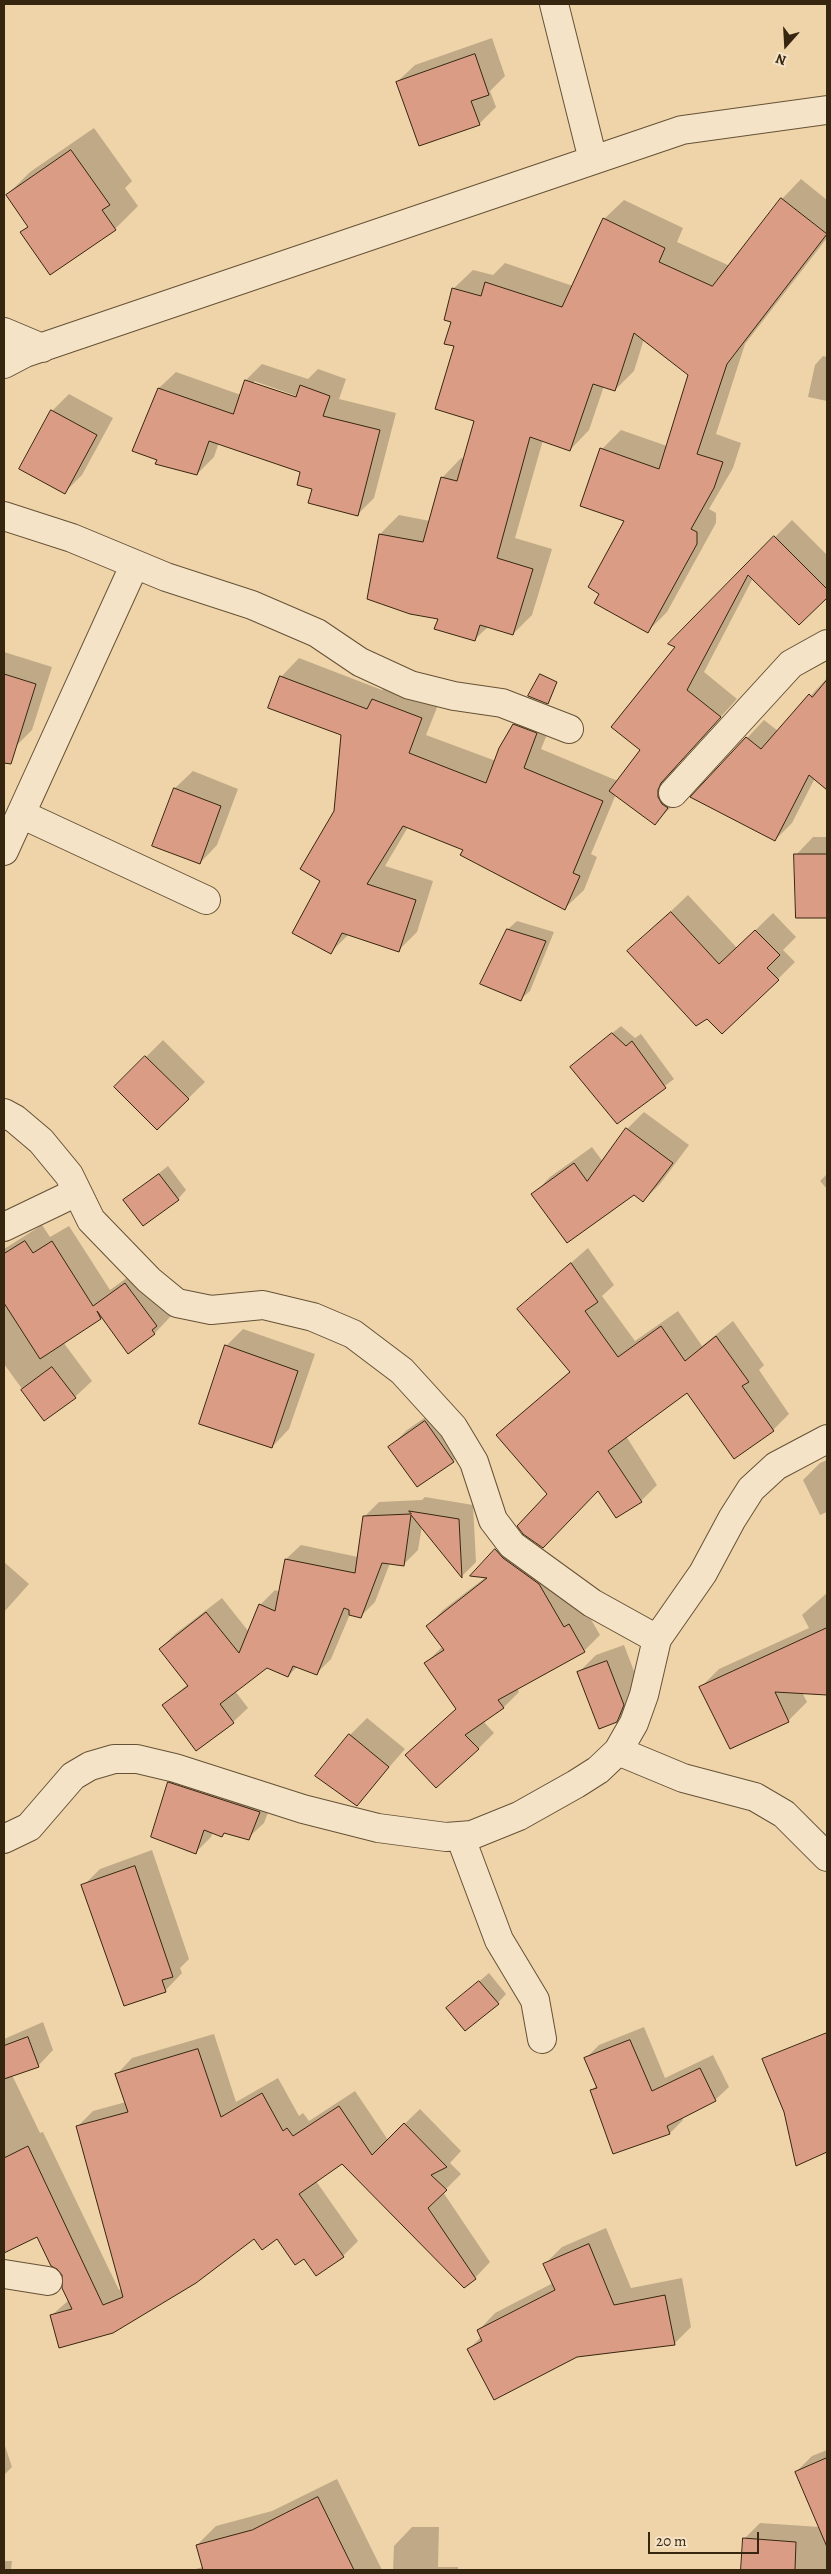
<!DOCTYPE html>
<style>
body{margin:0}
#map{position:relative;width:831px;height:2574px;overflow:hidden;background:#f0d4a9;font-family:Alegreya,serif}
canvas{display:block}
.frame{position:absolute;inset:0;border:5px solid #37260f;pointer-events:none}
.north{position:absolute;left:761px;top:20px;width:50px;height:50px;-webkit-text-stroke:4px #f5e3c7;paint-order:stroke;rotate:199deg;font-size:14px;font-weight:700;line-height:20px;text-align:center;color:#37260f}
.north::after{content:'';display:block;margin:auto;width:18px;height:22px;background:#37260f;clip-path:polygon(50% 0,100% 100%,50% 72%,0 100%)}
.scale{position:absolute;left:648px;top:2532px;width:111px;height:22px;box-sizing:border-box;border:2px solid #37260f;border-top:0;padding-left:6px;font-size:15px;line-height:18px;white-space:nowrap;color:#37260f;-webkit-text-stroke:4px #f5e3c7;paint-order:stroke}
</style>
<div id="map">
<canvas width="831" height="2574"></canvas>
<div class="frame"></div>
<div class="north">N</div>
<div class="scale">20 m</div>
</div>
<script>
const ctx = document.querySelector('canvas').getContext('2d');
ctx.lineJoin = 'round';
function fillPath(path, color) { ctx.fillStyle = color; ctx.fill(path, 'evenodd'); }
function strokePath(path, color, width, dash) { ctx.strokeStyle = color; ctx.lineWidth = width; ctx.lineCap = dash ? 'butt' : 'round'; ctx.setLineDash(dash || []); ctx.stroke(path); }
const shadow = new Path2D(`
 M 492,38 L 505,76 L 490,91 L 496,107 L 479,124 L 397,82 L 415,65 Z
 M 94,128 L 132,181 L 125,188 L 138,206 L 115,229 L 22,232 L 29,225 L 7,195 L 30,172 Z
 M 801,179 L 827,200 L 827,238 L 745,344 L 716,434 L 741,443 L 733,468 L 709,509 L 716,513 L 716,523 L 667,612 L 648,631 L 601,593 L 626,520 L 602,449 L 621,430 L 667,446 L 689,374 L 644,339 L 634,371 L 615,390 L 604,386 L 589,430 L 570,450 L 543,440 L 515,538 L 552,549 L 532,615 L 513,634 L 488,627 L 474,640 L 439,618 L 380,534 L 399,515 L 430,521 L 442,478 L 461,458 L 465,459 L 476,420 L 456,345 L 452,321 L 453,289 L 473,270 L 493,275 L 505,263 L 573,286 L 604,219 L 624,200 L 683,228 L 677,242 L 730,266 L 782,199 Z
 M 823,356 L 827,357 L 827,401 L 808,397 L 815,365 Z
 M 262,364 L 308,379 L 318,369 L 346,379 L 339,399 L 396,413 L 374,498 L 357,515 L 313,488 L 302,471 L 219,442 L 214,457 L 197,474 L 134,451 L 159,388 L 176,372 L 241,395 L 246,380 ZM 254,381 L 302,398 L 301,400 L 254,384 Z
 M 69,394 L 113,418 L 82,475 L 65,492 L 52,411 Z
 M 792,520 L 827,555 L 827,596 L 799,624 L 753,578 L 704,672 L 737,699 L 678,764 L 674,772 L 672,806 L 655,823 L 616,794 L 591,854 L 597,857 L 584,890 L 565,908 L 465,850 L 408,827 L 385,866 L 433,881 L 417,932 L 399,950 L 349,934 L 331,952 L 321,880 L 335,812 L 343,735 L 281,677 L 299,658 L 382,690 L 391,681 L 440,700 L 426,735 L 496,761 L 514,725 L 532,706 L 555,715 L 541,749 L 618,781 L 642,750 L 677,647 L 670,643 Z
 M 4,652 L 52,667 L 32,730 L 15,747 L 4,743 Z
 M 827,678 L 827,789 L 815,778 L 792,823 L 775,840 L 692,797 L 764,720 L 778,731 Z
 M 193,771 L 238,789 L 217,845 L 200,863 L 154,845 L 175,788 Z
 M 813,837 L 827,837 L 827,917 L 797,917 L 796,855 Z
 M 688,895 L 737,948 L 773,913 L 796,937 L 783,950 L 795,962 L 778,979 L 707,1017 L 629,951 Z
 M 517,921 L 554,932 L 530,991 L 521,999 L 482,983 L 508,929 Z
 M 621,1026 L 635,1038 L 641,1034 L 674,1079 L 617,1123 L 580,1059 Z
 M 163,1040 L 205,1082 L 157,1129 L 116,1087 Z
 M 644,1112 L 689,1145 L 660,1184 L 643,1201 L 634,1194 L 533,1195 L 550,1177 L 592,1147 L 603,1162 L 627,1129 Z
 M 168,1166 L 186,1190 L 178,1199 L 125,1200 Z
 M 827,1174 L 827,1189 L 820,1181 Z
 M 42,1225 L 50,1237 L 69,1226 L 110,1290 L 142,1267 L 171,1316 L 155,1333 L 128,1352 L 102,1317 L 63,1342 L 92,1381 L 75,1397 L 44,1419 L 4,1364 L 4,1249 Z
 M 588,1248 L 614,1285 L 602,1296 L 635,1341 L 678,1311 L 702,1346 L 733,1321 L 764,1365 L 759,1370 L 789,1414 L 773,1430 L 687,1392 L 626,1436 L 657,1485 L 641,1501 L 599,1489 L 549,1494 L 498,1435 L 570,1371 L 518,1309 Z
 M 243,1329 L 315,1354 L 289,1429 L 272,1447 L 226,1346 Z
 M 443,1405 L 470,1444 L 453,1461 L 417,1486 L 390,1447 L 407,1430 Z
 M 827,1460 L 827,1512 L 820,1515 L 803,1480 L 820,1463 Z
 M 425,1497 L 473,1505 L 476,1562 L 462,1576 L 422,1526 L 418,1550 L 403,1565 L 390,1563 L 375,1602 L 360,1617 L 350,1614 L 331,1659 L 316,1674 L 298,1666 L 288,1676 L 267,1667 L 235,1691 L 248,1708 L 233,1722 L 164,1705 L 188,1684 L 160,1649 L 175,1634 L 222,1598 L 249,1632 L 260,1605 L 275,1590 L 280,1592 L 286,1559 L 301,1545 L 358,1557 L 364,1517 L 379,1502 L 422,1500 Z
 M 512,1534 L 555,1568 L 580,1612 L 585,1609 L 600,1635 L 584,1651 L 517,1688 L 519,1692 L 503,1708 L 483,1721 L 494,1733 L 478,1749 L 423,1739 L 457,1708 L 426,1663 L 443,1646 L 428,1626 L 443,1610 L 486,1577 L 473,1575 Z
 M 4,1562 L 29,1584 L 4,1612 Z
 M 827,1593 L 827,1694 L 802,1692 L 807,1702 L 788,1721 L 701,1687 L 719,1669 L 809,1628 L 802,1615 Z
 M 624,1645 L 640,1687 L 633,1703 L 616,1721 L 579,1672 L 596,1655 Z
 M 367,1718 L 405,1749 L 356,1805 L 350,1735 Z
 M 184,1768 L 274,1797 L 264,1823 L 248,1838 L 225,1832 L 222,1835 L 213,1832 L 211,1837 L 196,1852 L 169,1783 Z
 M 152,1850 L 189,1959 L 180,1968 L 182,1973 L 165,1991 L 83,1886 L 100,1869 Z
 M 489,1973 L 506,1994 L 498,2003 L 448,2008 Z
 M 43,2022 L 53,2050 L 38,2066 L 12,2075 L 40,2133 L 43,2132 L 119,2290 L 122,2289 L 78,2126 L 93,2111 L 126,2102 L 117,2074 L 132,2058 L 214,2034 L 236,2102 L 278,2078 L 299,2116 L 303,2113 L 309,2121 L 355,2091 L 388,2140 L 420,2109 L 461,2151 L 450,2163 L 461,2174 L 443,2192 L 490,2262 L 475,2278 L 342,2163 L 316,2181 L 358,2241 L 343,2256 L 304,2257 L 278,2238 L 254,2237 L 113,2332 L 52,2315 L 69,2300 L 64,2275 L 37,2235 L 8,2249 L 4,2241 L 4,2039 Z
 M 644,2027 L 665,2078 L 713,2055 L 729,2087 L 715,2100 L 682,2117 L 683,2120 L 670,2133 L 613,2152 L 592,2090 L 597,2085 L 586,2058 L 599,2045 Z
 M 606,2228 L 631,2288 L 682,2278 L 691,2327 L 674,2344 L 469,2349 L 482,2336 L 479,2330 L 495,2313 L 553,2283 L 545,2264 L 562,2247 Z
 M 4,2443 L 12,2467 L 4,2475 Z
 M 827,2450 L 827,2570 L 742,2570 L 744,2539 L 760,2523 L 820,2527 L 796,2472 L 812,2456 Z
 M 337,2479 L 382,2570 L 192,2570 L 203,2567 L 197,2545 L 216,2526 L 272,2511 Z
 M 412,2527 L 439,2527 L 438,2567 L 458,2567 L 458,2570 L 393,2570 L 394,2546 Z
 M 4,2561 L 12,2561 L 11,2570 L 4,2570 Z`);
const building = new Path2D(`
 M 475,54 L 489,95 L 471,101 L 480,125 L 419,146 L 396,82 Z
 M 71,150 L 110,205 L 102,210 L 116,230 L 50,275 L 20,232 L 28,227 L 6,195 Z
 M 781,198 L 827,234 L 727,364 L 697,454 L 723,462 L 714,488 L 691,529 L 697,532 L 697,544 L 648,633 L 594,603 L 599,594 L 588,587 L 624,521 L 580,506 L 600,448 L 659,469 L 688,375 L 634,333 L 615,391 L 593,384 L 570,451 L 530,437 L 497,558 L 533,569 L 513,635 L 480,625 L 475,641 L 434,629 L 438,619 L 410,614 L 367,599 L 379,534 L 423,542 L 441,477 L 457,481 L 474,421 L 435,409 L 454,346 L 444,344 L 451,322 L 444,320 L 452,288 L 481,296 L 485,282 L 562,307 L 603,218 L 665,248 L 659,262 L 712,286 Z
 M 245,380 L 296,397 L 300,385 L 330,396 L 323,416 L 380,430 L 358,516 L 308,503 L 312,489 L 297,485 L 300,472 L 209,441 L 197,475 L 155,464 L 157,460 L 132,451 L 158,388 L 233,414 Z
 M 51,410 L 97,435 L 65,494 L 19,469 Z
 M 774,536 L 827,589 L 827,598 L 799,625 L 748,575 L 687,690 L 721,717 L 661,783 L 658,790 L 658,797 L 662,804 L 668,808 L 655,825 L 609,791 L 640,750 L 611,727 L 675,647 L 668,644 Z
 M 4,674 L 36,684 L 11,764 L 4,763 Z
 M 540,674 L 557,682 L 548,704 L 528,696 Z
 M 280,676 L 367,709 L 372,699 L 422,718 L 409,753 L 486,783 L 499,748 L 513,724 L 537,733 L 524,768 L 603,801 L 573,873 L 580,876 L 565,910 L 460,855 L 463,850 L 403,826 L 367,884 L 416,900 L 399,952 L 342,933 L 331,954 L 292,933 L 320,881 L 300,869 L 334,811 L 341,735 L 268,708 Z
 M 827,680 L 827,790 L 809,775 L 775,841 L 690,797 L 746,737 L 761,749 L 809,694 L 812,697 Z
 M 174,788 L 221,806 L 200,864 L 152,846 Z
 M 794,854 L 827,854 L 827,918 L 796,918 Z
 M 671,912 L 719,964 L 755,930 L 780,955 L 767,968 L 779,980 L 722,1034 L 707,1019 L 696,1026 L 627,951 Z
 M 507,929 L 546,941 L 521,1001 L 480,984 Z
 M 612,1033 L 626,1046 L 632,1041 L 666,1088 L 617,1124 L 570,1067 Z
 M 145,1056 L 189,1099 L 157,1130 L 114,1087 Z
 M 626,1128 L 673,1163 L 643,1202 L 634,1195 L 567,1243 L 531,1194 L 574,1163 L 587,1181 Z
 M 159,1174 L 179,1200 L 143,1226 L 123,1200 Z
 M 25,1241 L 33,1253 L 52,1241 L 93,1306 L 125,1283 L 157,1326 L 152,1330 L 155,1334 L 128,1354 L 97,1311 L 101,1319 L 40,1359 L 4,1303 L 4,1254 Z
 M 571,1263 L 598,1302 L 585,1311 L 618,1357 L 661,1326 L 685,1361 L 716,1336 L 749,1382 L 742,1386 L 774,1431 L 734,1459 L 687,1393 L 608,1451 L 642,1502 L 616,1518 L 598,1491 L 543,1548 L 523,1534 L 517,1526 L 547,1494 L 496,1435 L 570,1372 L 517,1309 Z
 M 225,1345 L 298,1371 L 272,1448 L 199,1424 Z
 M 52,1367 L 76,1398 L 44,1421 L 21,1390 Z
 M 425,1421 L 454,1462 L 417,1487 L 388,1447 Z
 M 409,1511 L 459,1519 L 462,1578 L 411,1515 L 404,1566 L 382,1563 L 361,1618 L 349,1615 L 349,1610 L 344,1608 L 317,1675 L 293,1666 L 288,1677 L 267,1668 L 220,1704 L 234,1723 L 196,1751 L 162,1705 L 188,1686 L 159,1649 L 206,1612 L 239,1653 L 259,1604 L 275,1611 L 285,1559 L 355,1573 L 363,1516 L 411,1514 Z
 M 495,1549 L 503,1558 L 539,1584 L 564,1627 L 569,1624 L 585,1652 L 498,1700 L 504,1708 L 465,1735 L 479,1749 L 436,1788 L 405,1755 L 456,1709 L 424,1663 L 444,1650 L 426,1626 L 487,1578 L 470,1576 Z
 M 827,1628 L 827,1695 L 775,1692 L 789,1722 L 730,1749 L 699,1687 Z
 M 607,1661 L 624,1705 L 617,1722 L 599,1729 L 577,1672 Z
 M 349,1734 L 389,1767 L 357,1806 L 315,1776 Z
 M 168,1782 L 260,1812 L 249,1840 L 224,1833 L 222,1837 L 204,1830 L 196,1854 L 151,1837 Z
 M 135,1866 L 173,1977 L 162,1980 L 166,1992 L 124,2006 L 81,1885 Z
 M 479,1981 L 499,2004 L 465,2031 L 446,2008 Z
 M 827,2033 L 827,2152 L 796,2166 L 784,2112 L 762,2059 Z
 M 28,2037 L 39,2067 L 4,2079 L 4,2046 Z
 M 630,2040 L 652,2091 L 700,2068 L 716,2101 L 667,2126 L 670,2134 L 613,2154 L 590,2090 L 597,2088 L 584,2058 Z
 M 198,2049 L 221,2117 L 262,2093 L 283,2131 L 287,2128 L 293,2136 L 339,2106 L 372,2155 L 404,2123 L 447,2167 L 431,2175 L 447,2190 L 428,2208 L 476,2279 L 464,2288 L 342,2164 L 299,2194 L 344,2257 L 316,2276 L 304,2259 L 295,2265 L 277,2239 L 262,2250 L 254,2239 L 196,2283 L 113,2333 L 59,2348 L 50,2315 L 72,2309 L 62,2288 L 62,2275 L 57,2269 L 51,2266 L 37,2237 L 4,2253 L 4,2158 L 28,2146 L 103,2305 L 123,2297 L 76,2126 L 128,2112 L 115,2074 Z
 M 589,2244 L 614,2305 L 665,2295 L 675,2345 L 577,2357 L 494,2400 L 467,2349 L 482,2341 L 477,2330 L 555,2290 L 543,2264 Z
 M 827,2458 L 827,2547 L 795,2472 Z
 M 318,2497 L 354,2570 L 203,2570 L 196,2545 L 252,2530 Z
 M 743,2538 L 796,2542 L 795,2570 L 741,2570 Z`);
const minor = new Path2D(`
 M 554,4 L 593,160
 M 4,332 L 42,348
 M 4,364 L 25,353 L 682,130 L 827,110
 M 4,516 L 72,538 L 166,577 L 252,605 L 317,633 L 360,662 L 410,685 L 454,696 L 502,703 L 569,729
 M 673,793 L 791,664 L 827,644
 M 21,814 L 206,900
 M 4,851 L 134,566
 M 4,1113 L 15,1119 L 41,1141 L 69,1175 L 91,1220 L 149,1280 L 177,1303 L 211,1310 L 263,1305 L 313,1317 L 353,1334 L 402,1371 L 453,1427 L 474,1462 L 493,1520 L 512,1545 L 592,1603 L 657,1639
 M 4,1227 L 77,1192
 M 618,1751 L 683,1778 L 755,1797 L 784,1814 L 827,1857
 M 460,1836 L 499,1940 L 535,2000 L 542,2039
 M 4,1839 L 29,1827 L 73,1776 L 90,1766 L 114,1759 L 137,1759 L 175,1768 L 303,1809 L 378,1828 L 446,1837 L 472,1835 L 519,1816 L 576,1784 L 598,1770 L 618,1751 L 634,1723 L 644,1695 L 657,1639 L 703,1573 L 732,1519 L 751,1489 L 776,1466 L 827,1439
 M 4,2274 L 48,2281`);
fillPath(shadow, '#0003');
fillPath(building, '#db9c85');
strokePath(building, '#37260f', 1);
strokePath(minor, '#655236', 30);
strokePath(minor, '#f5e3c7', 28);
</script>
